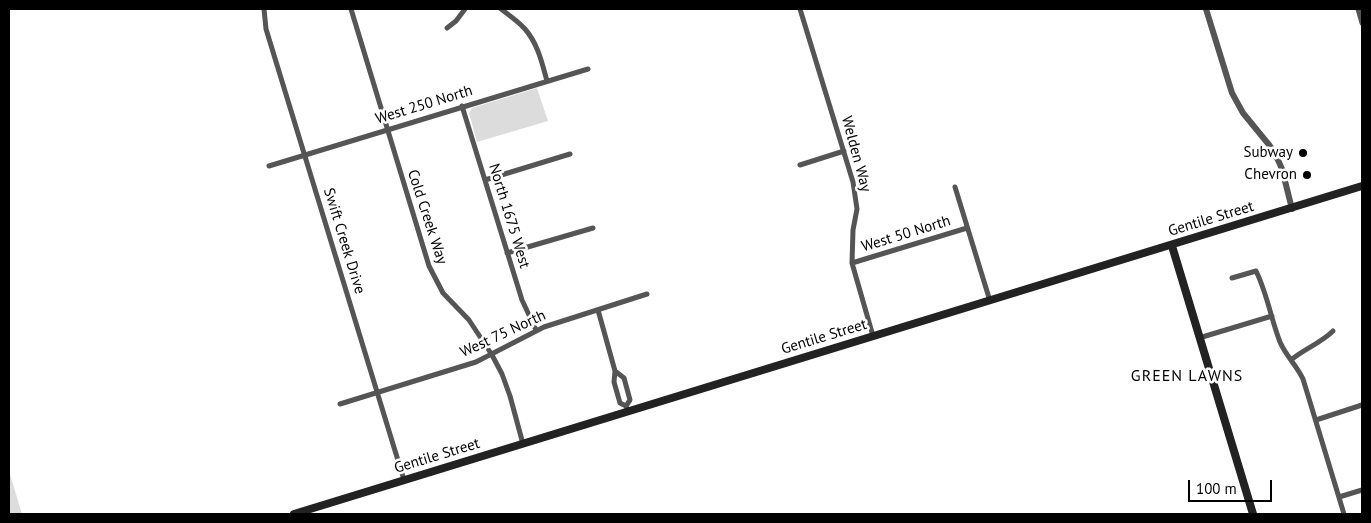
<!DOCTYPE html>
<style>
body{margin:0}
#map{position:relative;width:1371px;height:523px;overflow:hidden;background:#fff;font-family:"PT Sans",sans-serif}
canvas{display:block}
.frame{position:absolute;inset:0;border:10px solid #000;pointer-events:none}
.scale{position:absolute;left:1188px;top:480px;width:84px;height:22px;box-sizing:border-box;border:2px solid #000;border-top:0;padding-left:6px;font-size:15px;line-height:18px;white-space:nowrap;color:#000;-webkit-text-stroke:4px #fff;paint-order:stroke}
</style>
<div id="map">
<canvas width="1371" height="523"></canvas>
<div class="frame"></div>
<div class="scale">100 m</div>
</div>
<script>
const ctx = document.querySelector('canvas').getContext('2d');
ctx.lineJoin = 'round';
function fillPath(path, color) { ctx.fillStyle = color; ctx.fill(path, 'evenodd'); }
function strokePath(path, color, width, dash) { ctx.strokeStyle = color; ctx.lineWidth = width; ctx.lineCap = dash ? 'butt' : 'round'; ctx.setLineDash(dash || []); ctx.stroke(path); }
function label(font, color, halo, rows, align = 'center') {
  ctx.font = font + ' "PT Sans",sans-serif'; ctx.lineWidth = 5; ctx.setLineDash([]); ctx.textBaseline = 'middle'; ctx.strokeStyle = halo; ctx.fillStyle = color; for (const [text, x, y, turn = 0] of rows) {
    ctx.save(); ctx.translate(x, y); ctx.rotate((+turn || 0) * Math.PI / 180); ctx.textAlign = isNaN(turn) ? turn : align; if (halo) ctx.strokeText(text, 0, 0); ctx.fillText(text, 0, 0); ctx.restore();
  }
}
const green = new Path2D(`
 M 537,88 L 548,121 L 477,142 L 469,113 L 472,108 Z
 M 9,471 L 22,514 L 9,514 Z`);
const minor = new Path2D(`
 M 264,9 L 266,29 L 404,480
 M 351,9 L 429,266 L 443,293 L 469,320 L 492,355 L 502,374 L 510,396 L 523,444
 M 501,9 C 509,15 518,21 525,29 C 538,44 542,63 547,81
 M 800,9 L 853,182 L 857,209 L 853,230 L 852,263 L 873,336
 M 1358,9 L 1362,23
 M 447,28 L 456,21 L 465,9
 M 462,106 L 522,300 L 536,330
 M 800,165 L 844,151
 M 269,166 L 588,69
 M 485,180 L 570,154
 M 955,187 L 990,301
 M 507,253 L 593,228
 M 852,263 L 967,228
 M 1232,278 L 1256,271 C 1267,293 1271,319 1280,342 C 1286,356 1297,366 1303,379 L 1344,514
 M 598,310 L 615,371 L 614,382 L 620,403 L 626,406 L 628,411
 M 1199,338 L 1272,316
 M 1291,360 C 1304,349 1321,343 1333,331
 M 615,371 L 624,378 L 630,400 L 626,406
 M 340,404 L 476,362 L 544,327 L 647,294
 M 1316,420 L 1362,405
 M 1339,497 L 1362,490`);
const tertiary = new Path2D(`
 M 1206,9 L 1232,93 L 1243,113 L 1270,146 L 1278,160 L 1282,169 L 1292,209`);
const secondary = new Path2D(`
 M 1172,246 L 1253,514
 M 294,514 L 1362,186`);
const markers = [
 [1303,153,5,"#000"],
 [1307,175,5,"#000"]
];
const streetNames = [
 ["West 250 North",424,105,-17],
 ["Welden Way",856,154,75],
 ["North 1675 West",509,216,73],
 ["Cold Creek Way",427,217,72],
 ["Gentile Street",1211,219,-17],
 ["West 50 North",906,234,-17],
 ["Swift Creek Drive",344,241,73],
 ["West 75 North",503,334,-25],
 ["Gentile Street",824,337,-17],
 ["Gentile Street",437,456,-17]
];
const poiNames = [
 ["Subway",1293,153],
 ["Chevron",1297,175]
];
const neighbourhoodNames = [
 ["GREEN LAWNS",1187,376]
];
fillPath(green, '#dcdcdc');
strokePath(minor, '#555', 5);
strokePath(tertiary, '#555', 6);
strokePath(secondary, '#222', 8);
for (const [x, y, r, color] of markers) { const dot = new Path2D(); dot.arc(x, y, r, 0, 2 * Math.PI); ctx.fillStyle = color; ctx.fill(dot); strokePath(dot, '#fff', 2); }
label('15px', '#000', '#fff', streetNames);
label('15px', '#000', '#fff', poiNames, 'right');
ctx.letterSpacing = '1px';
label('16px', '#000', '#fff', neighbourhoodNames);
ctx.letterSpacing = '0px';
</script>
